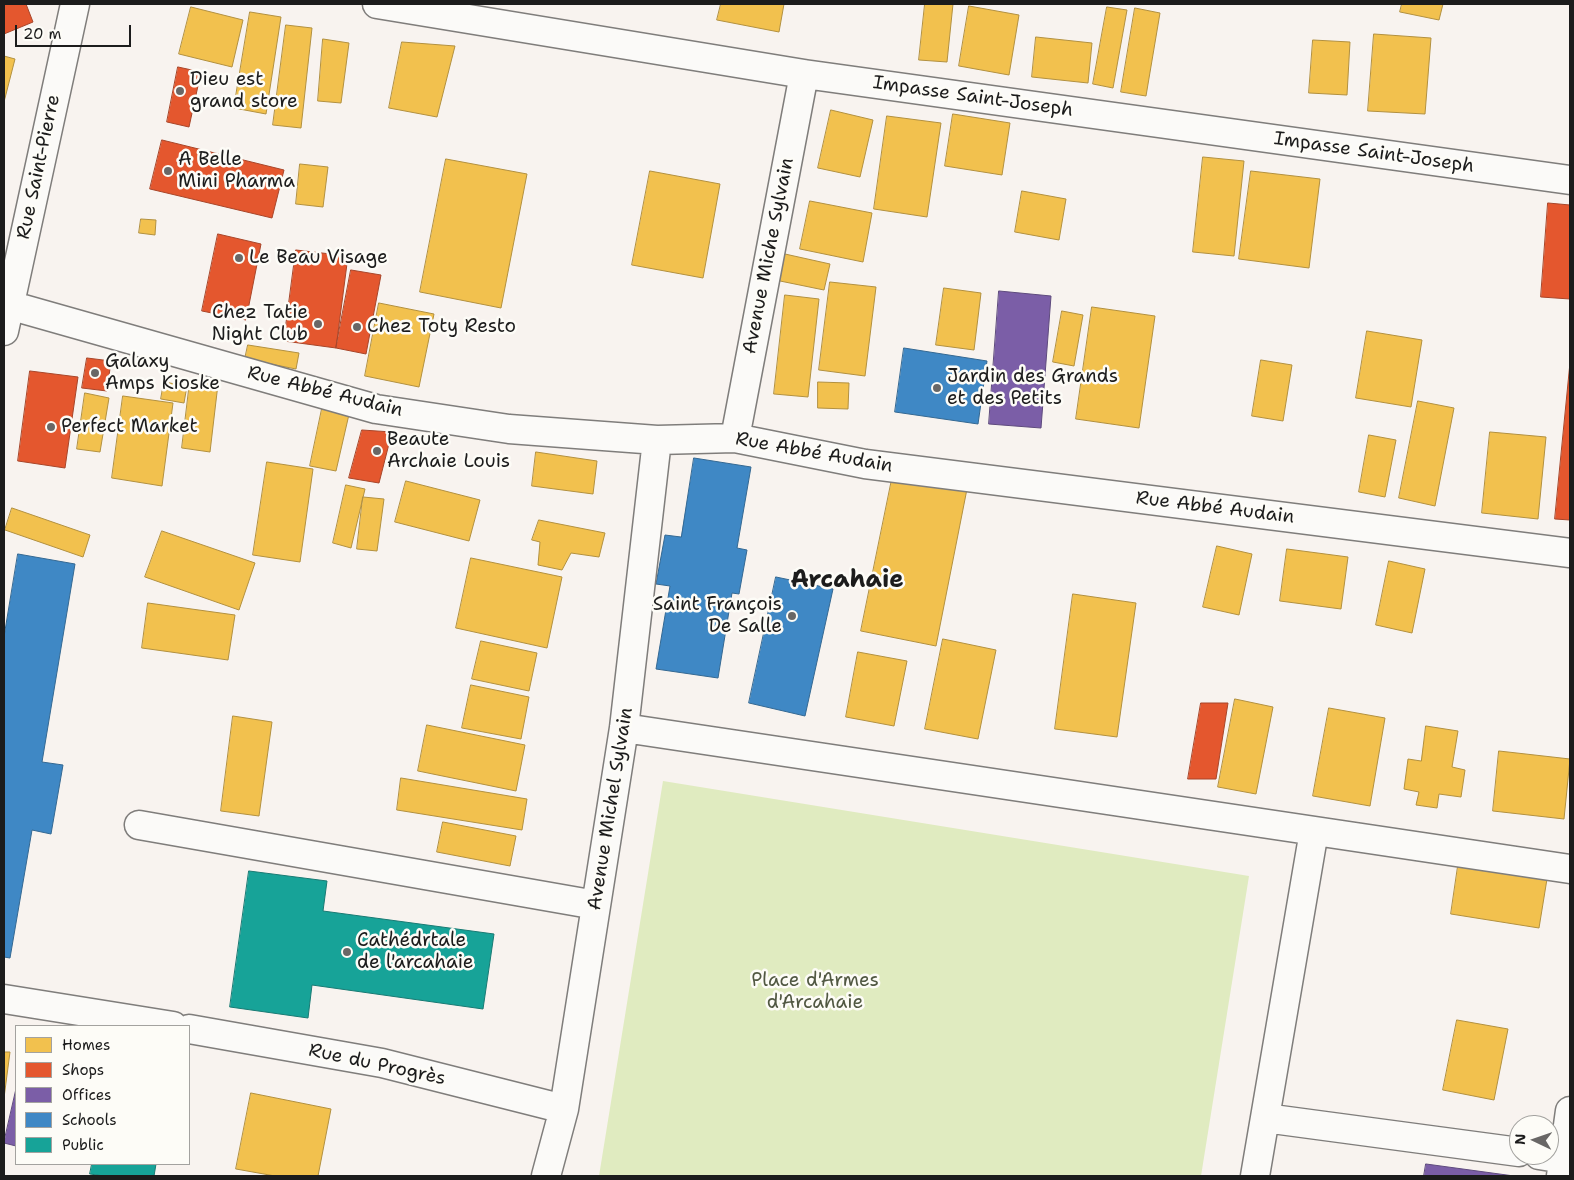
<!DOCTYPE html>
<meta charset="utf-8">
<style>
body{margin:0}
#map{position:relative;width:1574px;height:1180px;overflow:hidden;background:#f8f3ef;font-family:"Shantell Sans",sans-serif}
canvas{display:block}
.frame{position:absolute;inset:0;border:5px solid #1c1c1c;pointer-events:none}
.legend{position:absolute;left:15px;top:1025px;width:175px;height:140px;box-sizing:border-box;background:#fdfcf7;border:1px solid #a3a29f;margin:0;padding:6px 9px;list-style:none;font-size:15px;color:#1c1c1c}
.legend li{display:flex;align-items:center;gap:10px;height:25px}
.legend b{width:25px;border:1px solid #a3a29f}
.north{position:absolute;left:1509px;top:1115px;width:50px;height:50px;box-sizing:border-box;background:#fdfcf7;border:1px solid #a3a29f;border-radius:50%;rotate:273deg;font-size:14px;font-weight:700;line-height:20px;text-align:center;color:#1c1c1c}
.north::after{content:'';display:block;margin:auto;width:18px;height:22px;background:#696766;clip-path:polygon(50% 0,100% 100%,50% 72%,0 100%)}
.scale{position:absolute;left:15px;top:25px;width:116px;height:22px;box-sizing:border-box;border:2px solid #1c1c1c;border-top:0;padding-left:6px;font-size:15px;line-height:18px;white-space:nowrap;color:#1c1c1c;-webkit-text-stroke:4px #fdfcf7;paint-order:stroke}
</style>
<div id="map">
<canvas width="1574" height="1180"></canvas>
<div class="frame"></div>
<ul class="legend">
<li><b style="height:14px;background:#f2c14e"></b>Homes</li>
<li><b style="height:14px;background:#e4572e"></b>Shops</li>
<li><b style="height:14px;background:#7b5ea7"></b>Offices</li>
<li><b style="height:14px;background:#3f88c5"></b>Schools</li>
<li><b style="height:14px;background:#17a398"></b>Public</li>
</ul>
<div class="north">N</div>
<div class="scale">20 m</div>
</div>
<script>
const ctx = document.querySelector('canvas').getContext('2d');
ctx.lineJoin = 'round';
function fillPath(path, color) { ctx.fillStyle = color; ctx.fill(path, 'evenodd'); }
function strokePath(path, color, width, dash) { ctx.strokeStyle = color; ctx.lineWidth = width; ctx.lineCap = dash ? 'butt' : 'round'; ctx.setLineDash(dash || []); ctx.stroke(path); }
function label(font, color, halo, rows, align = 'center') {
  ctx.font = font + ' "Shantell Sans",sans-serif'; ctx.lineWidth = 5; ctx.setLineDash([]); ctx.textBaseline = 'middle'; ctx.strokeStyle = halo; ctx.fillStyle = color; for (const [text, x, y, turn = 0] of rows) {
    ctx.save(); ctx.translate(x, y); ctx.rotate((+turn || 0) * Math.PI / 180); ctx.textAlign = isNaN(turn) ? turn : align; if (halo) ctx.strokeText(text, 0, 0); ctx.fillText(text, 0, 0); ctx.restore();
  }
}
const green = new Path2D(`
 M 663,781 L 1249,876 L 1201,1176 L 599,1176 Z`);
const homes = new Path2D(`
 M 721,4 L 784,4 L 779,32 L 717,20 Z
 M 925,4 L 953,4 L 947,62 L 919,60 Z
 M 1402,4 L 1443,4 L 1439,20 L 1400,12 Z
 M 969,6 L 1019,15 L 1009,75 L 959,66 Z
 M 191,7 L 243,20 L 232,67 L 179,54 Z
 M 1107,7 L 1127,10 L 1113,88 L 1093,84 Z
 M 1135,8 L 1160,13 L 1146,96 L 1121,92 Z
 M 250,12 L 281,17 L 266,114 L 234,108 Z
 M 286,25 L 312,28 L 301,128 L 273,125 Z
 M 1374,34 L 1431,38 L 1425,114 L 1368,111 Z
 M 1036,37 L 1092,43 L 1088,83 L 1032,77 Z
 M 323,39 L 349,43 L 341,103 L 318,101 Z
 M 1313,40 L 1350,42 L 1347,95 L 1309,93 Z
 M 402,42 L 455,46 L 437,117 L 389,108 Z
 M 4,56 L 15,59 L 4,102 Z
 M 831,110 L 873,120 L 860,177 L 818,168 Z
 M 953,114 L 1010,123 L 1002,175 L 945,166 Z
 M 887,116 L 941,123 L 927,217 L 874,209 Z
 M 1203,157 L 1244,161 L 1234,256 L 1193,252 Z
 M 446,159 L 527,174 L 501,308 L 420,292 Z
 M 300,164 L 328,167 L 323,207 L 296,204 Z
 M 650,171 L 720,184 L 703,278 L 632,265 Z
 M 1251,171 L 1320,179 L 1309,268 L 1239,259 Z
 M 1022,191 L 1066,199 L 1059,240 L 1015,232 Z
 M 810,201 L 872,213 L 863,262 L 800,249 Z
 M 141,219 L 156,220 L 155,235 L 139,233 Z
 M 785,254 L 830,264 L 824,290 L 780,281 Z
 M 830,282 L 876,287 L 865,376 L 819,370 Z
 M 944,288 L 981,293 L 974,350 L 936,345 Z
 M 785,295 L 819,299 L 808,397 L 774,394 Z
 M 379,303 L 434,314 L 419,387 L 365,376 Z
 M 1092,307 L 1155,316 L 1139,428 L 1076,419 Z
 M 1062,311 L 1083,315 L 1074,366 L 1053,362 Z
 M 1367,331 L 1422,340 L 1411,407 L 1356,398 Z
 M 248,345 L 299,353 L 296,369 L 245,359 Z
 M 1261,360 L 1292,365 L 1283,421 L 1252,416 Z
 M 190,381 L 218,384 L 210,452 L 182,448 Z
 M 164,382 L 187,386 L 184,403 L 161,399 Z
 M 818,382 L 849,383 L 848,409 L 818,408 Z
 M 85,393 L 109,398 L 100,452 L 77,449 Z
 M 123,396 L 173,403 L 162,486 L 112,478 Z
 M 1418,401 L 1454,408 L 1435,506 L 1399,498 Z
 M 323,404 L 350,410 L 336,471 L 310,466 Z
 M 1490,432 L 1546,437 L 1538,519 L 1482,513 Z
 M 1369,435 L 1396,440 L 1385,497 L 1359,492 Z
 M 536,452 L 597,461 L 593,494 L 532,486 Z
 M 267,462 L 313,469 L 300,562 L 253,555 Z
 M 893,474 L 967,489 L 936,646 L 861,631 Z
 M 406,481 L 480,500 L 469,541 L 395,522 Z
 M 346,485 L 365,489 L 351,548 L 333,543 Z
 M 363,497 L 384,499 L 377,551 L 357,549 Z
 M 12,508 L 90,535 L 83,557 L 5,530 Z
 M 539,520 L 605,533 L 599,557 L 571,553 L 562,570 L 538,565 L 540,542 L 532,540 Z
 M 162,531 L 255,563 L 239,610 L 145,577 Z
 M 1217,546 L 1252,554 L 1239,615 L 1203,607 Z
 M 1287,549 L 1348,557 L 1341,609 L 1280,601 Z
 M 471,558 L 562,577 L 547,648 L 456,628 Z
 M 1389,561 L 1425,569 L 1412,633 L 1376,625 Z
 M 1073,594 L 1136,603 L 1117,737 L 1055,729 Z
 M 148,603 L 235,615 L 228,660 L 142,648 Z
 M 943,639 L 996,650 L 978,739 L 925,729 Z
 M 481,641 L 537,653 L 529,691 L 472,679 Z
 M 858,652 L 907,661 L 894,726 L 846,717 Z
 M 471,685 L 529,697 L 521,739 L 462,728 Z
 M 1235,699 L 1273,707 L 1256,794 L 1218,787 Z
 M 1329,708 L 1385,718 L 1370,806 L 1313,796 Z
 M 233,716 L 272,722 L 259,816 L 221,811 Z
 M 427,725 L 525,745 L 516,791 L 418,771 Z
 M 1426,726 L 1458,731 L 1452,767 L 1465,770 L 1461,797 L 1439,794 L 1437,808 L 1416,805 L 1419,792 L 1404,789 L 1408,759 L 1421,761 Z
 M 1499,751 L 1570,759 L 1564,819 L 1493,811 Z
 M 401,778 L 527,799 L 522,830 L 397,810 Z
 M 443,822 L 516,836 L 510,866 L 437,852 Z
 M 1458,866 L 1547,879 L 1539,928 L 1451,914 Z
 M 1457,1020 L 1508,1029 L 1494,1100 L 1443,1090 Z
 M 4,1052 L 10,1052 L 4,1098 Z
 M 251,1093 L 331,1109 L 318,1176 L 275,1176 L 236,1169 Z`);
const shops = new Path2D(`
 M 4,4 L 26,4 L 33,22 L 4,34 Z
 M 178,67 L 201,72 L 189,127 L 167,122 Z
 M 162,140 L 284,170 L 272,218 L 150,189 Z
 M 1548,203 L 1570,205 L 1570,299 L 1541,297 Z
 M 218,234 L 261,244 L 246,320 L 202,311 Z
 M 296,250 L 348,256 L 336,348 L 284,341 Z
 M 351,270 L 381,275 L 366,354 L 336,348 Z
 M 87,358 L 111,361 L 107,391 L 82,388 Z
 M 1570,363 L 1570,520 L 1555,519 Z
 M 30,371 L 78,377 L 65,468 L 18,461 Z
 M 362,430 L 392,432 L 379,483 L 349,478 Z
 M 1201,703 L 1228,703 L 1216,779 L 1188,779 Z`);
const offices = new Path2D(`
 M 999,291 L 1051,296 L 1041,428 L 989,424 Z
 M 16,1089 L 16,1146 L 4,1143 Z
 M 1426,1164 L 1514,1176 L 1424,1176 Z`);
const schools = new Path2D(`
 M 904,348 L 987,361 L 978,424 L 895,412 Z
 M 694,458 L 751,467 L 737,548 L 747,550 L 739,594 L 732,593 L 718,678 L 656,669 L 670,586 L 656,584 L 665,535 L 681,537 Z
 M 18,554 L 75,564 L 42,762 L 63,765 L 51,834 L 32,830 L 10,958 L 4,957 L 4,637 Z
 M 776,577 L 833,589 L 805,716 L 749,703 Z`);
const public = new Path2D(`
 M 249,871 L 327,881 L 323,911 L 494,934 L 483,1009 L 312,985 L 308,1018 L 230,1007 Z
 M 92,1164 L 156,1164 L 154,1176 L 104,1176 L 90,1174 Z`);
const minor = new Path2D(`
 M 377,4 L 804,74 L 1570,180
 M 9,305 L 376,409 L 509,429 L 657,440 L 735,438 L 865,464 L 1570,553
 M 4,331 L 75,4
 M 735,438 L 804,74
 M 624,728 L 1570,869
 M 139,825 L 596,905
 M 4,999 L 173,1026
 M 189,1029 L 382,1063 L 564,1109
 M 1265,1118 L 1519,1152
 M 1539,1155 L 1570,1160
 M 546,1176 L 564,1109 L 624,728 L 657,440
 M 1255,1176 L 1314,831
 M 1561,1176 L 1570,1111`);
const markers = [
 [180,91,5,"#696766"],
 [168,171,5,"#696766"],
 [239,258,5,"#696766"],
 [318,324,5,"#696766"],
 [357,327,5,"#696766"],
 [95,373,5,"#696766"],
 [937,388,5,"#696766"],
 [51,427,5,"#696766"],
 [377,451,5,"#696766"],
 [792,616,5,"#696766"],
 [347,952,5,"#696766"]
];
const poiNames = [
 ["Dieu est",190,80],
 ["grand store",190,102],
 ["A Belle",178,160],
 ["Mini Pharma",178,182],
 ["Le Beau Visage",249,258],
 ["Chez Tatie",308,313,"right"],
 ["Night Club",308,335,"right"],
 ["Chez Toty Resto",367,327],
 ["Galaxy",105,362],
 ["Amps Kioske",105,384],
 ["Jardin des Grands",947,377],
 ["et des Petits",947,399],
 ["Perfect Market",61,427],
 ["Beaute",387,440],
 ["Archaie Louis",387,462],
 ["Saint François",782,605,"right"],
 ["De Salle",782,627,"right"],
 ["Cathédrtale",357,941],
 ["de l'arcahaie",357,963]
];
const streetNames = [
 ["Impasse Saint-Joseph",973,97,8],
 ["Impasse Saint-Joseph",1374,153,8],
 ["Rue Saint-Pierre",39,167,-78],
 ["Avenue Miche Sylvain",769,256,-79],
 ["Rue Abbé Audain",325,392,14],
 ["Rue Abbé Audain",814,453,10],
 ["Rue Abbé Audain",1215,508,7],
 ["Avenue Michel Sylvain",611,809,-81],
 ["Rue du Progrès",377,1065,12]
];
const parkNames = [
 ["Place d'Armes",815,981],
 ["d'Arcahaie",815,1003]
];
const districtNames = [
 ["Arcahaie",847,581]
];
fillPath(green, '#e0ebc0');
fillPath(homes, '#f2c14e');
strokePath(homes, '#b2903f', 1);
fillPath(shops, '#e4572e');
strokePath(shops, '#a84529', 1);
fillPath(offices, '#7b5ea7');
strokePath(offices, '#5e4a7d', 1);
fillPath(schools, '#3f88c5');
strokePath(schools, '#346892', 1);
fillPath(public, '#17a398');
strokePath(public, '#187a73', 1);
strokePath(minor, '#7f7d7b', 31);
strokePath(minor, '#fbfaf8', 28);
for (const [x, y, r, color] of markers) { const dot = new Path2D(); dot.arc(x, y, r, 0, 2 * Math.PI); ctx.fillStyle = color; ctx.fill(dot); strokePath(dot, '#fdfcf7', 2); }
label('19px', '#1c1c1c', '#fdfcf7', poiNames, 'left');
label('19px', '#1c1c1c', '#fdfcf7', streetNames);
label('19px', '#515842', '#fdfcf7', parkNames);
label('bold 24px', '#1c1c1c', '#fdfcf7', districtNames);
</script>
